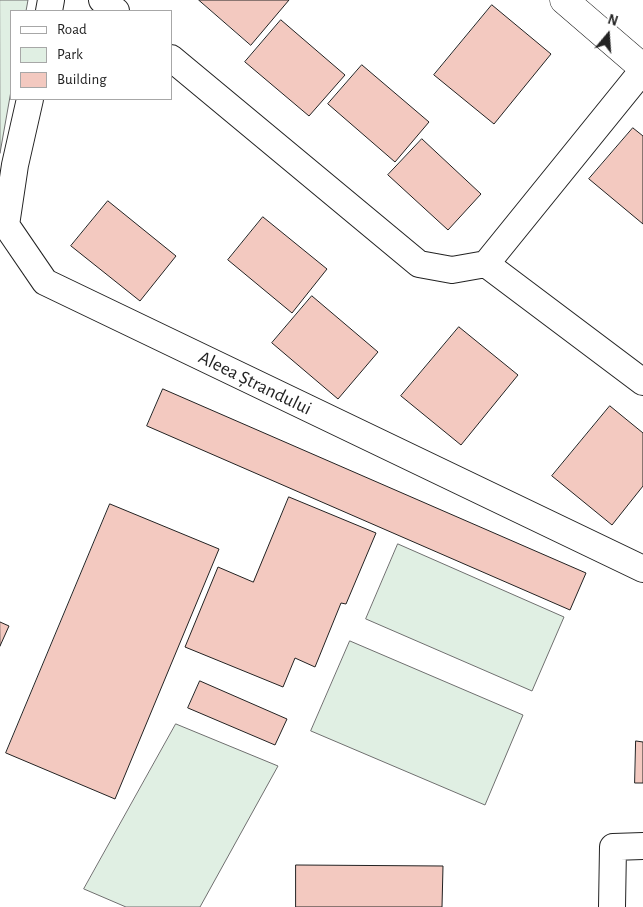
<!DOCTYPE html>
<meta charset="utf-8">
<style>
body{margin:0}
#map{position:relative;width:643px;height:907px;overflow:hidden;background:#fff;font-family:"Alegreya Sans",sans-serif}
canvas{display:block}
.legend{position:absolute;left:10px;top:10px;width:162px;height:90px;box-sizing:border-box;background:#fff;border:1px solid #a7a7a7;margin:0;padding:6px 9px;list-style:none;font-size:15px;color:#222}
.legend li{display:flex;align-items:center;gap:10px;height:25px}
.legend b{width:25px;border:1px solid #a7a7a7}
.north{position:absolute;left:583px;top:10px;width:50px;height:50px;-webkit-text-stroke:4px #fff;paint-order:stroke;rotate:18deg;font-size:14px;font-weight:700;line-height:20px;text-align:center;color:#222}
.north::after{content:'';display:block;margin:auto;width:18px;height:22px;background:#222;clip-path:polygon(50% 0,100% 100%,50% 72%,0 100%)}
</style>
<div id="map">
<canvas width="643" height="907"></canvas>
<ul class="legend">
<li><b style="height:6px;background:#fff"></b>Road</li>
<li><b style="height:14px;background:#e0efe3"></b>Park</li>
<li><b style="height:14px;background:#f3c9c0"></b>Building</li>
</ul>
<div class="north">N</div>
</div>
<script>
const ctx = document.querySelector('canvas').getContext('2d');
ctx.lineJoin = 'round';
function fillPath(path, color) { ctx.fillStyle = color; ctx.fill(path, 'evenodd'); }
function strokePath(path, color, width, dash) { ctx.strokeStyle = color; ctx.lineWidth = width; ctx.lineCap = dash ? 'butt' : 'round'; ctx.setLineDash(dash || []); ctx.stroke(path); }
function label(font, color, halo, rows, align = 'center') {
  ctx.font = font + ' "Alegreya Sans",sans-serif'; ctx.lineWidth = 4; ctx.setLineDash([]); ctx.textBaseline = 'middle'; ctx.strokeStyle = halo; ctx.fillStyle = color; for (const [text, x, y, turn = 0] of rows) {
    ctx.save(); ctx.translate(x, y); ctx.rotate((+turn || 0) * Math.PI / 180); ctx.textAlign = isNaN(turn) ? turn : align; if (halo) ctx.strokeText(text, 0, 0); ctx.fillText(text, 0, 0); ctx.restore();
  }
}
const green = new Path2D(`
 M 0,0 L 28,0 L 26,11 L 11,11 L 11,91 L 0,153 Z
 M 398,544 L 564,617 L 532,691 L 366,619 Z
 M 350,641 L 523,715 L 485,805 L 311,731 Z
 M 176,724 L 278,766 L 200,907 L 126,907 L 84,889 Z`);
const building = new Path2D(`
 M 199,0 L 289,0 L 251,45 Z
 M 492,5 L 551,54 L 494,124 L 434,75 Z
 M 281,20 L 345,75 L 309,116 L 245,62 Z
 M 362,65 L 429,122 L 395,162 L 328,104 Z
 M 633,128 L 643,136 L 643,224 L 589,179 Z
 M 422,139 L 481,194 L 448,230 L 388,175 Z
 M 108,201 L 176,256 L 140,301 L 71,246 Z
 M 263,217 L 327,269 L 292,313 L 228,260 Z
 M 312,296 L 378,352 L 338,399 L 272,343 Z
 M 459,327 L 518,375 L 461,445 L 401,396 Z
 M 163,389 L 586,573 L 570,610 L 147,426 Z
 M 610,406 L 643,433 L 643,486 L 612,525 L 552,476 Z
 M 289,497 L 376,533 L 346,604 L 341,603 L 315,667 L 295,658 L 283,687 L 185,647 L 218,567 L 253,582 Z
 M 110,504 L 219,549 L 115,799 L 6,753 Z
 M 0,622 L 9,626 L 0,646 Z
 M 200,681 L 287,719 L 275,745 L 188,708 Z
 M 636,741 L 643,742 L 643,783 L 635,783 Z
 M 296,865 L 443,866 L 442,907 L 296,907 Z`);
const street = new Path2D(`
 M 102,0 L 116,11
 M 49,11 L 51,0
 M 171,58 L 419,264 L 452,270 L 486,264
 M 30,99 L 15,165 L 6,225 L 45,282 L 643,569
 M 486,264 L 643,70
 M 486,264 L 643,382
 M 612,907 L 613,847 L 643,846`);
const secondary = new Path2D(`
 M 564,0 L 643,68`);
const streetNames = [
 ["Aleea Ștrandului",255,383,26]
];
fillPath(green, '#e0efe3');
strokePath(green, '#6f6f6f', 1);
fillPath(building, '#f3c9c0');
strokePath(building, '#222', 1);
strokePath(street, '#222', 28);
strokePath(secondary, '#222', 29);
strokePath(street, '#fff', 26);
strokePath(secondary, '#fff', 28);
label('19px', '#222', '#fff', streetNames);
</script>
